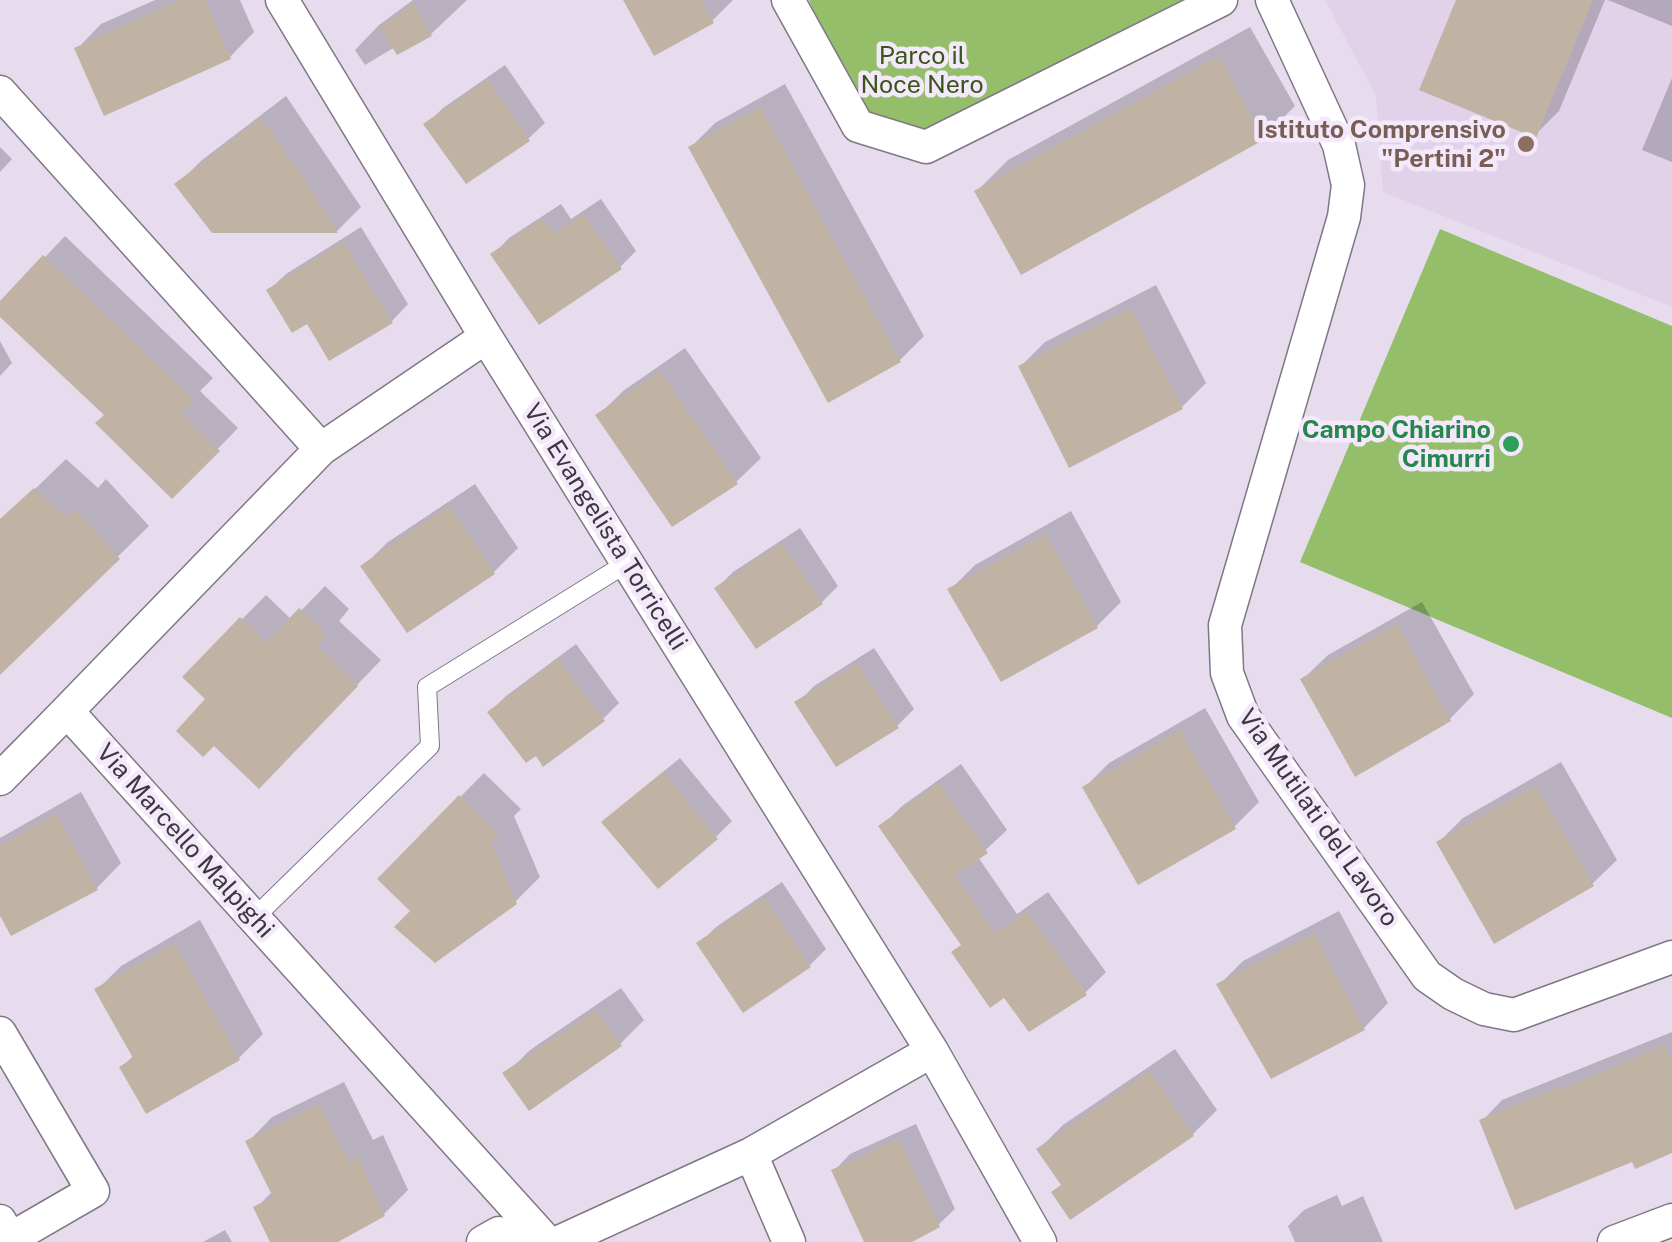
<!DOCTYPE html>
<style>
body{margin:0}
canvas{display:block;background:#e6dced}
</style>
<canvas width="1672" height="1242"></canvas>
<script>
const ctx = document.querySelector('canvas').getContext('2d');
ctx.lineJoin = 'round';
function fillPath(path, color) { ctx.fillStyle = color; ctx.fill(path, 'evenodd'); }
function strokePath(path, color, width, dash) { ctx.strokeStyle = color; ctx.lineWidth = width; ctx.lineCap = dash ? 'butt' : 'round'; ctx.setLineDash(dash || []); ctx.stroke(path); }
function label(font, color, halo, rows, align = 'center') {
  ctx.font = font + ' "Public Sans",sans-serif'; ctx.lineWidth = 9; ctx.setLineDash([]); ctx.textBaseline = 'middle'; ctx.strokeStyle = halo; ctx.fillStyle = color; for (const [text, x, y, turn = 0] of rows) {
    ctx.save(); ctx.translate(x, y); ctx.rotate((+turn || 0) * Math.PI / 180); ctx.textAlign = isNaN(turn) ? turn : align; if (halo) ctx.strokeText(text, 0, 0); ctx.fillText(text, 0, 0); ctx.restore();
  }
}
const built = new Path2D(`
 M 1325,0 L 1672,0 L 1672,307 L 1383,192 L 1376,96 Z`);
const green = new Path2D(`
 M 809,0 L 1221,0 L 926,147 L 858,126 Z
 M 1440,229 L 1672,326 L 1672,718 L 1300,562 Z`);
const shadow = new Path2D(`
 M 155,0 L 240,0 L 254,32 L 230,57 L 77,49 L 101,24 Z
 M 413,0 L 467,0 L 431,34 L 395,47 L 365,65 L 355,50 L 379,25 Z
 M 626,0 L 733,0 L 712,21 Z
 M 1459,0 L 1605,0 L 1559,111 L 1535,135 Z
 M 1608,0 L 1672,0 L 1672,26 Z
 M 1250,27 L 1295,106 L 1264,137 L 977,191 L 1008,160 Z
 M 505,65 L 545,123 L 528,139 L 427,124 L 443,108 Z
 M 1672,78 L 1672,162 L 1642,150 Z
 M 785,84 L 924,336 L 900,360 L 691,147 L 715,123 Z
 M 286,96 L 361,207 L 337,231 L 213,231 L 178,184 L 202,160 Z
 M 0,147 L 12,159 L 0,172 Z
 M 601,199 L 636,251 L 620,267 L 493,255 L 509,238 L 561,204 L 571,219 Z
 M 361,227 L 408,304 L 392,321 L 308,321 L 269,290 L 286,274 Z
 M 65,236 L 213,378 L 200,391 L 238,428 L 172,496 L 107,415 L 0,314 L 0,305 Z
 M 1156,285 L 1206,383 L 1182,407 L 1021,366 L 1045,342 Z
 M 0,341 L 12,363 L 0,376 Z
 M 685,348 L 761,458 L 736,482 L 598,416 L 623,391 Z
 M 66,459 L 98,488 L 106,479 L 149,526 L 0,672 L 0,523 Z
 M 475,484 L 518,548 L 493,573 L 363,566 L 388,542 Z
 M 1071,511 L 1121,602 L 1097,626 L 1002,679 L 951,589 L 975,565 Z
 M 800,528 L 838,586 L 822,602 L 717,588 L 733,572 Z
 M 325,586 L 349,609 L 339,621 L 381,660 L 283,762 L 214,742 L 209,699 L 185,677 L 266,595 L 292,620 Z
 M 1422,602 L 1474,694 L 1450,719 L 1356,774 L 1303,679 L 1328,655 Z
 M 576,644 L 619,703 L 603,719 L 536,753 L 490,712 L 506,696 Z
 M 874,648 L 914,709 L 897,726 L 798,703 L 814,686 Z
 M 1205,708 L 1259,802 L 1234,827 L 1085,787 L 1109,763 Z
 M 680,758 L 732,821 L 716,837 L 621,806 Z
 M 1561,762 L 1617,860 L 1592,884 L 1439,842 L 1463,818 Z
 M 961,764 L 1007,830 L 978,857 L 1017,914 L 1048,892 L 1106,972 L 1085,993 L 1005,994 L 963,943 L 881,827 L 902,806 Z
 M 484,773 L 521,809 L 514,816 L 540,877 L 515,902 L 413,911 L 380,878 Z
 M 81,792 L 121,863 L 97,888 L 12,933 L 0,911 L 0,838 Z
 M 782,882 L 826,949 L 810,965 L 700,943 L 716,927 Z
 M 1339,911 L 1388,1003 L 1364,1028 L 1272,1075 L 1219,985 L 1243,961 Z
 M 200,920 L 263,1034 L 239,1058 L 122,1067 L 134,1055 L 97,990 L 121,966 Z
 M 621,988 L 644,1020 L 620,1044 L 506,1074 L 530,1050 Z
 M 1672,1032 L 1672,1151 L 1482,1121 L 1502,1100 Z
 M 1175,1049 L 1217,1110 L 1193,1134 L 1071,1217 L 1063,1184 L 1039,1149 L 1063,1125 Z
 M 344,1082 L 373,1140 L 383,1135 L 408,1190 L 384,1214 L 333,1242 L 272,1242 L 256,1208 L 273,1191 L 248,1142 L 272,1117 Z
 M 916,1124 L 955,1209 L 938,1225 L 906,1242 L 867,1242 L 834,1171 L 850,1154 Z
 M 1337,1195 L 1342,1206 L 1363,1196 L 1383,1242 L 1295,1242 L 1288,1226 L 1304,1210 Z
 M 225,1230 L 232,1242 L 203,1242 Z`);
const building = new Path2D(`
 M 180,0 L 205,0 L 231,59 L 104,116 L 74,48 Z
 M 623,0 L 701,0 L 714,23 L 654,56 Z
 M 1456,0 L 1593,0 L 1536,138 L 1419,90 Z
 M 413,3 L 432,36 L 397,55 L 380,28 Z
 M 1219,56 L 1265,139 L 1021,275 L 974,191 Z
 M 488,79 L 530,141 L 466,184 L 423,124 Z
 M 760,107 L 901,362 L 828,403 L 688,147 Z
 M 261,118 L 305,179 L 338,233 L 212,233 L 174,184 Z
 M 584,214 L 622,269 L 539,325 L 490,254 L 543,218 L 554,234 Z
 M 343,242 L 393,323 L 329,361 L 307,324 L 292,333 L 266,290 Z
 M 43,255 L 194,400 L 181,413 L 220,451 L 172,499 L 95,423 L 104,415 L 0,317 L 0,301 Z
 M 1131,308 L 1183,409 L 1069,468 L 1018,366 Z
 M 660,371 L 738,484 L 672,527 L 595,415 Z
 M 34,488 L 66,517 L 74,508 L 120,559 L 0,675 L 0,519 Z
 M 449,506 L 495,574 L 407,633 L 360,566 Z
 M 1046,534 L 1098,628 L 1001,682 L 947,589 Z
 M 782,543 L 823,604 L 756,649 L 714,588 Z
 M 299,608 L 327,635 L 317,646 L 358,686 L 259,789 L 214,746 L 203,757 L 176,731 L 205,699 L 182,677 L 240,617 L 266,643 Z
 M 1397,624 L 1451,721 L 1355,777 L 1300,679 Z
 M 558,659 L 605,721 L 543,767 L 536,756 L 526,763 L 487,712 Z
 M 857,663 L 899,728 L 836,767 L 794,702 Z
 M 1180,730 L 1236,829 L 1138,885 L 1082,787 Z
 M 663,772 L 718,839 L 658,889 L 601,822 Z
 M 939,783 L 988,853 L 955,875 L 995,933 L 1027,911 L 1087,995 L 1029,1032 L 1004,998 L 990,1008 L 951,952 L 961,945 L 878,826 Z
 M 1536,785 L 1594,886 L 1494,944 L 1436,842 Z
 M 459,795 L 499,835 L 491,842 L 517,904 L 435,963 L 394,927 L 410,911 L 377,879 Z
 M 56,814 L 98,890 L 11,936 L 0,916 L 0,846 Z
 M 764,897 L 811,967 L 743,1013 L 696,943 Z
 M 1314,933 L 1365,1030 L 1271,1079 L 1216,984 Z
 M 175,943 L 240,1060 L 146,1114 L 119,1067 L 133,1058 L 94,989 Z
 M 596,1010 L 622,1046 L 529,1111 L 502,1073 Z
 M 1664,1045 L 1672,1063 L 1672,1153 L 1635,1169 L 1632,1162 L 1515,1210 L 1479,1120 L 1562,1086 L 1563,1089 Z
 M 1150,1071 L 1194,1136 L 1070,1220 L 1051,1192 L 1061,1185 L 1036,1149 Z
 M 319,1104 L 349,1162 L 359,1158 L 385,1216 L 338,1242 L 270,1242 L 253,1207 L 273,1197 L 245,1141 Z
 M 899,1139 L 940,1227 L 912,1242 L 864,1242 L 831,1170 Z`);
const service = new Path2D(`
 M 254,918 L 430,746 L 427,687 L 627,563`);
const minor = new Path2D(`
 M 282,0 L 486,337 L 932,1051 L 1040,1242
 M 788,0 L 858,126 L 926,147 L 1221,0
 M 1272,0 L 1339,145 L 1348,185 L 1344,217 L 1225,625 L 1227,673 L 1243,716 L 1427,976 L 1453,994 L 1484,1009 L 1514,1015 L 1672,957
 M 0,92 L 321,449
 M 486,337 L 321,449 L 67,711 L 547,1242
 M 0,779 L 67,711
 M 0,1033 L 93,1191 L 10,1239 L 0,1221
 M 751,1154 L 789,1242
 M 483,1242 L 499,1233 L 535,1242
 M 559,1242 L 751,1154 L 932,1051
 M 1614,1242 L 1672,1220`);
const markers = [
 [1526,144,10,"#8d6e63"],
 [1511,444,10,"#2e9e5b"]
];
const parkNames = [
 ["Parco il",922,56],
 ["Noce Nero",922,85]
];
const educationNames = [
 ["Istituto Comprensivo",1506,130],
 ["\"Pertini 2\"",1506,159]
];
const leisureNames = [
 ["Campo Chiarino",1491,430],
 ["Cimurri",1491,459]
];
const streetNames = [
 ["Via Evangelista Torricelli",605,527,58],
 ["Via Mutilati del Lavoro",1318,818,55],
 ["Via Marcello Malpighi",185,841,48]
];
fillPath(built, '#e1d2ea');
fillPath(green, '#94be69');
fillPath(shadow, '#0003');
fillPath(building, '#c0b3a4');
strokePath(service, '#807786', 20);
strokePath(minor, '#807786', 35);
strokePath(service, '#fff', 18);
strokePath(minor, '#fff', 32);
for (const [x, y, r, color] of markers) { const dot = new Path2D(); dot.arc(x, y, r, 0, 2 * Math.PI); ctx.fillStyle = color; ctx.fill(dot); strokePath(dot, '#f4e9fa', 4); }
label('25px', '#395418', '#f4e9fa', parkNames);
label('bold 25px', '#785e54', '#f4e9fa', educationNames, 'right');
label('bold 25px', '#27864d', '#f4e9fa', leisureNames, 'right');
label('25px', '#3c383e', '#f4e9fa', streetNames);
</script>
